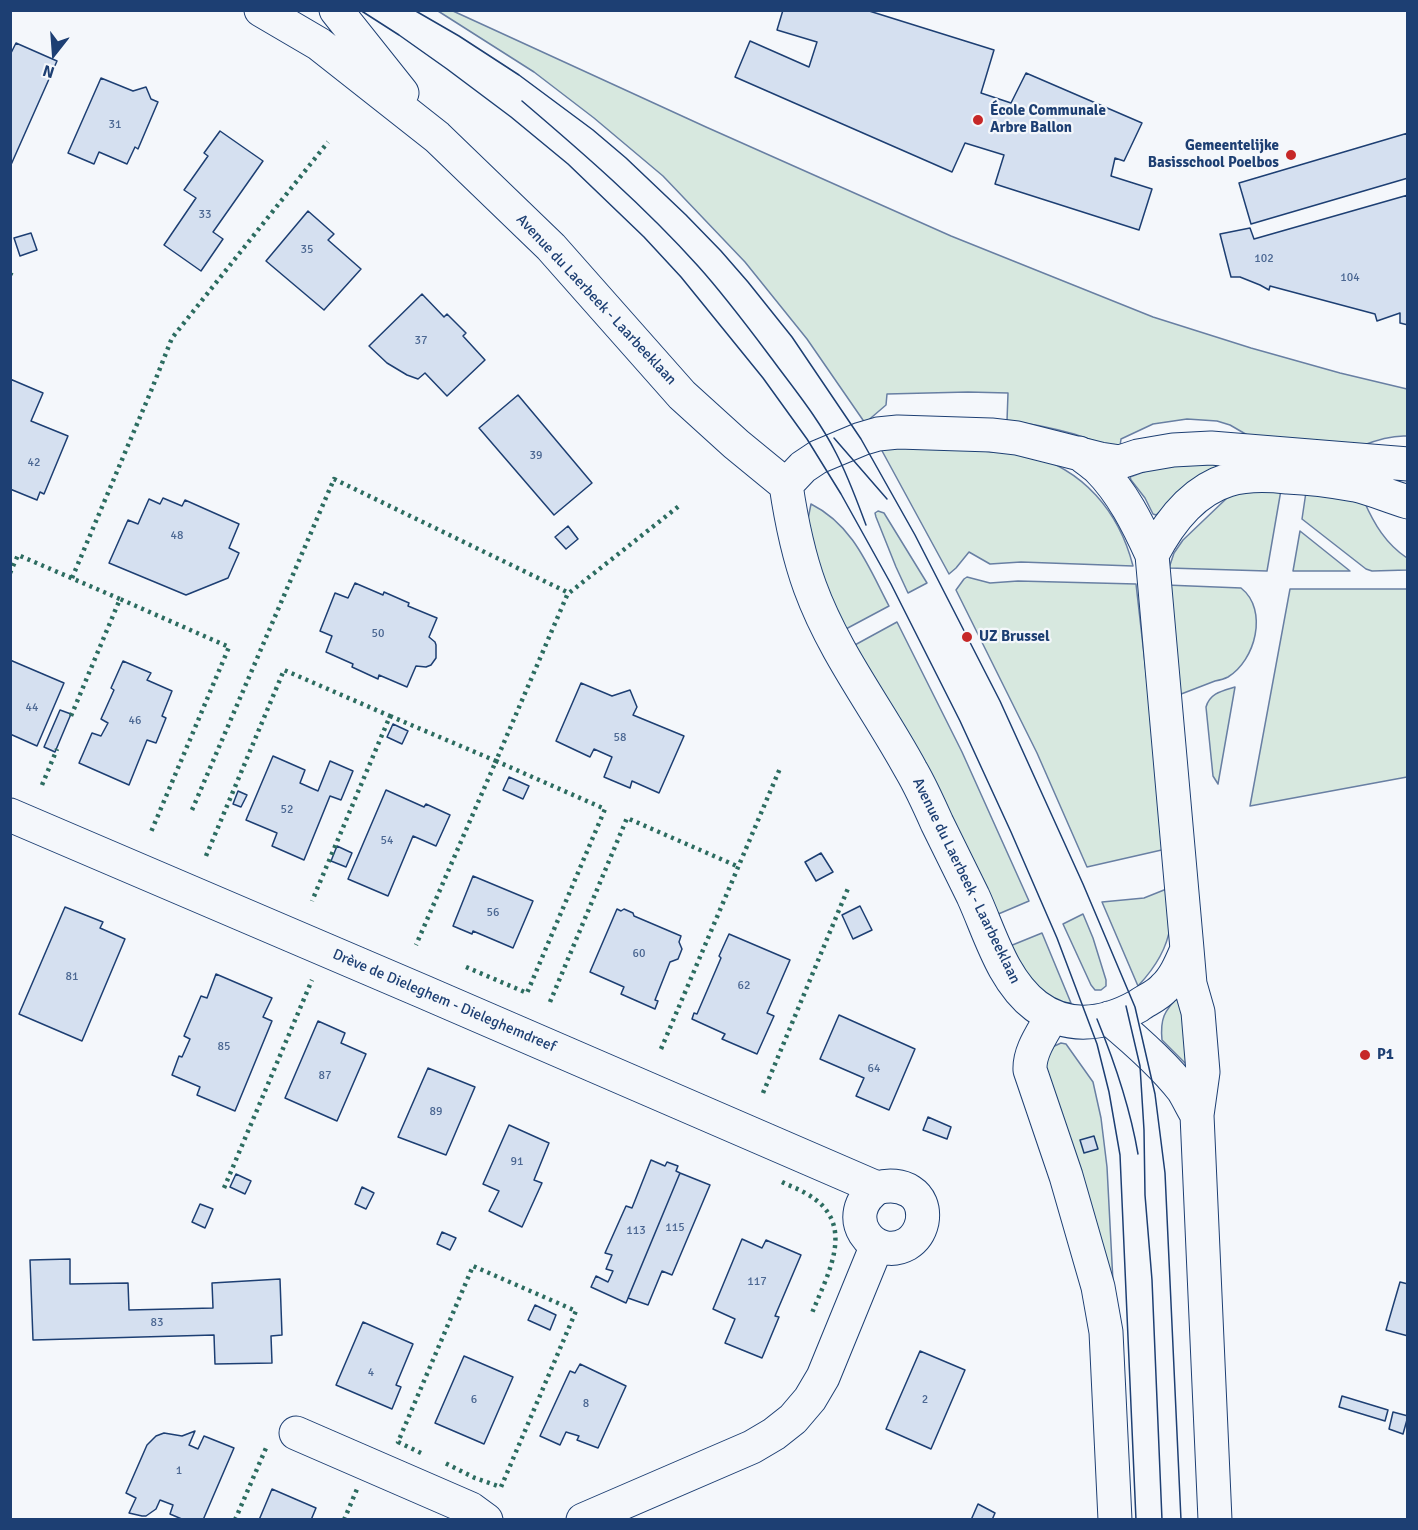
<!DOCTYPE html>
<meta charset="utf-8">
<style>
body{margin:0}
#map{position:relative;width:1418px;height:1530px;overflow:hidden;background:#f4f7fb;font-family:Signika,sans-serif}
canvas{display:block}
.frame{position:absolute;inset:0;border:12px solid #1d3f73;pointer-events:none}
.north{position:absolute;left:24px;top:24px;width:60px;height:60px;-webkit-text-stroke:4px #f4f7fb;paint-order:stroke;rotate:197deg;font-size:16px;font-weight:700;line-height:24px;text-align:center;color:#1d3f73}
.north::after{content:'';display:block;margin:auto;width:21px;height:27px;background:#1d3f73;clip-path:polygon(50% 0,100% 100%,50% 72%,0 100%)}
</style>
<div id="map">
<canvas width="1418" height="1530"></canvas>
<div class="frame"></div>
<div class="north">N</div>
</div>
<script>
const ctx = document.querySelector('canvas').getContext('2d');
ctx.lineJoin = 'round';
function fillPath(path, color) { ctx.fillStyle = color; ctx.fill(path, 'evenodd'); }
function strokePath(path, color, width, dash) { ctx.strokeStyle = color; ctx.lineWidth = width; ctx.lineCap = dash ? 'butt' : 'round'; ctx.setLineDash(dash || []); ctx.stroke(path); }
function label(font, color, halo, rows, align = 'center') {
  ctx.font = font + ' Signika,sans-serif'; ctx.lineWidth = 4.5; ctx.setLineDash([]); ctx.textBaseline = 'middle'; ctx.strokeStyle = halo; ctx.fillStyle = color; for (const [text, x, y, turn = 0] of rows) {
    ctx.save(); ctx.translate(x, y); ctx.rotate((+turn || 0) * Math.PI / 180); ctx.textAlign = isNaN(turn) ? turn : align; if (halo) ctx.strokeText(text, 0, 0); ctx.fillText(text, 0, 0); ctx.restore();
  }
}
const green = new Path2D(`
 M 438,11 L 453,11 L 706,127 L 951,236 L 1153,317 L 1251,348 L 1340,373 L 1407,389 L 1407,436 C 1391,435 1376,440 1361,446 L 1249,436 L 1230,425 L 1217,421 L 1187,419 L 1153,424 L 1121,439 L 1120,446 C 1104,446 1090,439 1074,434 C 1052,428 1030,423 1007,421 L 1008,393 L 968,392 L 887,394 L 886,405 L 865,423 L 807,339 L 745,262 L 663,176 L 594,118 L 534,72 Z
 M 925,447 C 948,448 971,450 994,452 C 1005,452 1017,452 1027,454 C 1083,469 1119,511 1133,566 L 1021,562 L 990,564 L 969,552 L 956,568 L 949,574 L 881,449 Z
 M 1215,464 L 1216,467 L 1214,469 L 1199,478 L 1156,515 L 1153,514 L 1145,498 L 1131,480 L 1130,477 L 1157,467 Z
 M 1281,490 L 1267,571 L 1169,568 L 1174,553 L 1183,540 L 1227,498 L 1238,492 Z
 M 1306,492 L 1364,501 C 1374,524 1386,544 1407,558 L 1407,570 L 1372,571 L 1366,569 L 1302,519 Z
 M 811,504 C 853,525 868,566 889,606 L 844,630 L 820,576 L 808,519 Z
 M 878,511 L 884,513 L 927,583 L 908,593 L 896,567 L 876,517 L 875,513 Z
 M 1300,531 L 1350,571 L 1293,571 Z
 M 967,577 L 990,583 L 1018,581 L 1136,584 L 1166,849 L 1087,867 L 1037,753 L 956,590 L 964,579 Z
 M 1166,585 L 1241,588 C 1269,610 1255,661 1228,677 C 1224,679 1220,680 1215,681 C 1202,686 1189,691 1176,696 Z
 M 1290,589 L 1407,589 L 1407,777 L 1250,806 Z
 M 897,622 L 962,752 L 1029,901 L 996,915 L 853,646 Z
 M 1235,687 L 1218,784 L 1213,776 L 1206,707 C 1210,693 1222,691 1235,687 Z
 M 1169,888 C 1170,900 1172,914 1170,927 C 1167,949 1153,970 1138,986 L 1102,902 L 1144,898 Z
 M 1083,914 L 1093,938 L 1106,980 L 1106,986 L 1101,990 L 1095,990 L 1091,985 L 1063,924 Z
 M 1042,933 L 1071,1003 L 1063,1003 L 1037,991 L 1010,946 Z
 M 1179,996 L 1182,1011 L 1187,1065 L 1162,1040 C 1160,1019 1164,1011 1179,996 Z
 M 1061,1043 L 1066,1044 L 1093,1082 L 1101,1118 L 1107,1167 L 1115,1320 L 1041,1063 L 1048,1049 Z`);
const building = new Path2D(`
 M 783,10 L 866,10 L 994,50 L 981,93 L 1011,103 L 1026,73 L 1142,123 L 1124,161 L 1115,158 L 1111,176 L 1152,189 L 1139,230 L 995,184 L 1004,155 L 965,143 L 952,172 L 735,77 L 750,41 L 809,67 L 817,42 L 777,30 Z
 M 16,43 L 57,61 L 10,167 L 10,55 Z
 M 101,78 L 133,91 L 146,87 L 151,99 L 158,102 L 138,149 L 135,147 L 127,164 L 99,152 L 94,164 L 68,153 Z
 M 220,131 L 263,161 L 213,232 L 223,239 L 201,271 L 164,245 L 196,198 L 184,190 L 208,156 L 204,153 Z
 M 1408,133 L 1408,178 L 1251,224 L 1239,183 Z
 M 1408,195 L 1408,325 L 1400,323 L 1400,313 L 1377,321 L 1375,314 L 1270,286 L 1269,290 L 1260,285 L 1240,277 L 1231,277 L 1220,234 L 1250,228 L 1254,239 Z
 M 308,211 L 334,234 L 328,240 L 361,269 L 324,310 L 266,261 Z
 M 31,233 L 37,250 L 20,256 L 14,238 Z
 M 422,294 L 444,317 L 447,314 L 466,333 L 463,336 L 485,360 L 447,396 L 425,373 L 418,379 L 407,375 L 387,363 L 369,346 Z
 M 10,379 L 43,393 L 31,421 L 68,436 L 44,494 L 40,492 L 37,500 L 10,489 Z
 M 518,395 L 592,483 L 554,515 L 479,428 Z
 M 163,498 L 182,506 L 185,500 L 239,524 L 229,548 L 239,553 L 228,578 L 186,595 L 109,563 L 128,520 L 138,524 L 149,499 L 160,504 Z
 M 568,526 L 578,539 L 566,549 L 555,537 Z
 M 355,583 L 383,595 L 384,592 L 409,603 L 408,606 L 437,618 L 429,637 L 435,642 L 436,645 L 436,658 L 431,665 L 426,667 L 416,666 L 407,687 L 379,675 L 378,679 L 352,667 L 353,664 L 326,652 L 332,636 L 320,631 L 335,593 L 348,598 Z
 M 10,660 L 64,683 L 37,746 L 10,734 Z
 M 123,661 L 151,673 L 147,680 L 172,691 L 162,716 L 166,718 L 156,743 L 147,740 L 129,785 L 79,763 L 92,733 L 101,736 L 108,723 L 101,719 L 114,690 L 111,688 Z
 M 581,683 L 612,696 L 630,690 L 637,707 L 633,715 L 684,736 L 659,793 L 632,781 L 630,788 L 604,777 L 612,757 L 594,749 L 590,757 L 556,741 Z
 M 60,710 L 71,714 L 55,752 L 44,747 Z
 M 393,724 L 408,731 L 402,744 L 387,737 Z
 M 273,756 L 305,770 L 300,783 L 318,791 L 330,761 L 353,771 L 341,800 L 330,796 L 304,860 L 272,846 L 277,833 L 246,820 Z
 M 509,777 L 529,786 L 523,799 L 503,790 Z
 M 386,790 L 424,807 L 426,804 L 450,815 L 436,846 L 413,836 L 388,896 L 348,879 Z
 M 238,791 L 247,795 L 241,807 L 233,804 Z
 M 337,846 L 352,853 L 346,867 L 331,861 Z
 M 821,853 L 833,872 L 816,881 L 805,862 Z
 M 473,876 L 533,901 L 513,948 L 473,931 L 472,934 L 453,926 Z
 M 860,906 L 872,930 L 853,939 L 842,915 Z
 M 65,907 L 103,922 L 100,928 L 125,939 L 82,1041 L 19,1014 Z
 M 617,909 L 621,911 L 624,909 L 633,913 L 634,916 L 681,936 L 679,942 L 682,949 L 678,959 L 670,962 L 655,1000 L 658,1001 L 655,1009 L 621,994 L 624,987 L 590,972 Z
 M 729,934 L 790,960 L 767,1013 L 774,1016 L 757,1054 L 722,1039 L 725,1034 L 692,1019 L 694,1013 L 697,1014 L 721,958 L 719,956 Z
 M 216,974 L 272,998 L 263,1017 L 272,1021 L 235,1111 L 197,1095 L 200,1087 L 172,1075 L 179,1056 L 182,1057 L 190,1039 L 184,1036 L 201,996 L 207,998 Z
 M 839,1015 L 915,1049 L 889,1110 L 856,1096 L 864,1078 L 820,1059 Z
 M 318,1021 L 345,1033 L 341,1043 L 366,1054 L 337,1121 L 285,1098 Z
 M 428,1068 L 475,1087 L 446,1155 L 398,1137 Z
 M 928,1117 L 951,1127 L 947,1139 L 923,1130 Z
 M 509,1125 L 549,1143 L 534,1180 L 542,1183 L 522,1227 L 489,1211 L 499,1191 L 483,1184 Z
 M 1094,1136 L 1098,1149 L 1084,1153 L 1080,1140 Z
 M 651,1160 L 665,1166 L 667,1162 L 678,1166 L 676,1171 L 680,1173 L 626,1303 L 591,1287 L 596,1276 L 608,1282 L 613,1271 L 606,1269 L 612,1255 L 605,1253 L 626,1206 L 632,1208 Z
 M 680,1173 L 710,1185 L 672,1275 L 662,1271 L 648,1305 L 628,1298 Z
 M 236,1174 L 251,1181 L 245,1194 L 230,1187 Z
 M 362,1187 L 374,1193 L 366,1209 L 355,1204 Z
 M 200,1204 L 213,1209 L 205,1228 L 192,1222 Z
 M 442,1232 L 456,1238 L 450,1250 L 437,1244 Z
 M 742,1239 L 762,1248 L 766,1240 L 801,1255 L 775,1316 L 779,1317 L 762,1358 L 725,1343 L 735,1319 L 713,1309 Z
 M 70,1259 L 70,1284 L 128,1283 L 129,1310 L 213,1308 L 212,1283 L 280,1279 L 282,1335 L 271,1336 L 272,1363 L 215,1364 L 214,1335 L 33,1340 L 30,1260 Z
 M 1400,1282 L 1408,1284 L 1408,1336 L 1386,1330 Z
 M 535,1305 L 556,1315 L 550,1330 L 528,1320 Z
 M 363,1322 L 413,1344 L 396,1385 L 401,1387 L 392,1409 L 336,1385 Z
 M 920,1351 L 965,1370 L 931,1449 L 886,1429 Z
 M 464,1356 L 513,1377 L 484,1444 L 435,1423 Z
 M 580,1364 L 626,1386 L 598,1448 L 577,1440 L 579,1436 L 566,1432 L 560,1445 L 540,1436 L 570,1371 L 575,1373 Z
 M 1342,1396 L 1388,1410 L 1385,1421 L 1339,1407 Z
 M 1393,1412 L 1408,1416 L 1403,1434 L 1389,1429 Z
 M 195,1431 L 189,1445 L 198,1449 L 204,1436 L 234,1448 L 203,1520 L 184,1520 L 170,1514 L 173,1505 L 160,1500 L 156,1509 L 146,1516 L 142,1516 L 129,1513 L 136,1498 L 126,1493 L 147,1445 L 156,1436 L 164,1433 L 182,1436 Z
 M 272,1489 L 316,1508 L 311,1520 L 259,1520 Z
 M 978,1504 L 995,1513 L 992,1520 L 971,1520 Z`);
const minor = new Path2D(`
 M 261,10 L 319,44 L 437,137 L 551,247 L 682,395 L 736,444 L 786,485 C 791,519 798,554 810,587 C 834,653 878,709 911,770 C 921,787 929,805 937,823 C 949,847 961,872 973,896 C 990,933 1002,980 1036,1006 C 1068,1030 1104,1025 1138,1006 C 1146,1000 1157,996 1164,988 C 1175,978 1181,963 1187,949
 M 336,10 L 402,93
 M 1079,453 C 1085,458 1092,463 1098,468 C 1122,492 1138,524 1152,555 L 1187,949 L 1190,984 L 1198,1012 L 1203,1072 L 1197,1115 L 1215,1520
 M 786,485 L 803,467 L 818,457 L 861,439 L 878,434 L 898,432 L 991,435 L 1017,438 L 1100,459 L 1120,462 L 1138,456 L 1173,450 L 1211,448 L 1408,464
 M 1152,555 C 1168,524 1192,491 1228,480 C 1247,474 1268,475 1287,477 C 1310,478 1333,481 1355,485 C 1373,489 1390,497 1408,502
 M 10,815 L 424,992 L 877,1188 C 901,1181 927,1193 922,1222 C 920,1231 915,1239 907,1244 C 873,1263 838,1215 877,1188
 M 1052,1016 C 1043,1033 1029,1051 1030,1070 L 1066,1176 L 1098,1287 L 1106,1332 L 1115,1520
 M 1109,1018 C 1133,1038 1164,1065 1183,1090 C 1188,1098 1192,1107 1197,1115
 M 296,1433 L 471,1509 L 486,1520
 M 583,1520 L 752,1447 L 774,1434 L 793,1419 L 810,1399 L 823,1377 L 877,1245`);
const tram = new Path2D(`
 M 360,10 L 399,35 L 447,69 L 511,117 L 568,164 L 644,237 L 681,277 L 763,378 L 807,439 L 841,494 L 891,584 L 960,721 L 1011,832 L 1057,938 L 1097,1044 L 1109,1092 L 1120,1155 L 1136,1520
 M 414,10 L 459,36 L 519,75 L 593,130 L 626,158 L 686,215 L 721,251 L 748,282 L 792,337 L 861,439 L 915,535 L 1000,701 L 1083,884 L 1135,1007 L 1155,1094 L 1165,1173 L 1181,1520
 M 522,101 C 583,153 644,206 698,266 C 725,296 748,327 772,359 C 794,389 819,419 836,453 C 848,476 857,501 866,525
 M 834,438 L 887,499
 M 1126,1006 L 1140,1066 L 1144,1130 L 1145,1195 L 1152,1280 L 1162,1520
 M 1097,1019 C 1115,1063 1130,1107 1138,1154`);
const hedge = new Path2D(`
 M 10,275 L 13,270
 M 10,573 L 18,555 L 120,599
 M 72,578 L 151,391 L 172,338 L 328,142
 M 71,716 L 120,599 L 229,647 L 151,832
 M 390,716 L 496,761 L 416,945
 M 42,785 L 57,749
 M 192,810 L 334,479 L 569,593 L 679,506
 M 206,856 L 284,670 L 390,716 L 312,901
 M 466,967 L 527,993 L 605,809 L 496,761 L 568,593
 M 550,1002 L 627,818 L 739,867
 M 661,1049 L 781,766
 M 763,1093 L 849,886
 M 782,1182 C 790,1186 799,1189 807,1194 C 858,1223 828,1273 812,1313
 M 224,1188 L 312,980
 M 421,1453 L 398,1442 L 473,1266 L 576,1311 L 501,1487 L 475,1478 L 443,1462
 M 235,1520 L 266,1448
 M 344,1520 L 357,1489`);
const markers = [
 [978,120,6,"#c62828"],
 [1291,155,6,"#c62828"],
 [967,637,6,"#c62828"],
 [1365,1055,6,"#c62828"]
];
const numberNames = [
 ["31",115,125],
 ["33",205,215],
 ["35",307,250],
 ["102",1264,259],
 ["104",1350,278],
 ["37",421,341],
 ["39",536,456],
 ["42",34,463],
 ["48",177,536],
 ["50",378,634],
 ["44",32,708],
 ["46",135,721],
 ["58",620,738],
 ["52",287,810],
 ["54",387,841],
 ["56",493,913],
 ["60",639,954],
 ["81",72,977],
 ["62",744,986],
 ["85",224,1047],
 ["64",874,1069],
 ["87",325,1076],
 ["89",436,1112],
 ["91",517,1162],
 ["115",675,1228],
 ["113",636,1231],
 ["117",757,1282],
 ["83",157,1323],
 ["4",371,1373],
 ["6",474,1400],
 ["2",925,1400],
 ["8",586,1404],
 ["1",179,1471]
];
const poiNames = [
 ["École Communale",990,111],
 ["Arbre Ballon",990,128],
 ["Gemeentelijke",1279,146,"right"],
 ["Basisschool Poelbos",1279,163,"right"],
 ["UZ Brussel",979,637],
 ["P1",1377,1055]
];
const streetNames = [
 ["Avenue du Laerbeek - Laarbeeklaan",596,300,47],
 ["Avenue du Laerbeek - Laarbeeklaan",966,881,64],
 ["Drève de Dieleghem - Dieleghemdreef",444,1001,23]
];
fillPath(green, '#d7e8df');
strokePath(green, '#687fa3', 1.5);
fillPath(building, '#d5e0f0');
strokePath(building, '#1d3f73', 1.5);
strokePath(minor, '#1d3f73', 35);
strokePath(minor, '#f4f7fb', 33);
strokePath(tram, '#1d3f73', 1.5);
strokePath(hedge, '#2c6c60', 4.5, [3, 4.5]);
for (const [x, y, r, color] of markers) { const dot = new Path2D(); dot.arc(x, y, r, 0, 2 * Math.PI); ctx.fillStyle = color; ctx.fill(dot); strokePath(dot, '#f4f7fb', 2); }
label('12px', '#4b6792', null, numberNames);
label('bold 15px', '#1d3f73', '#f4f7fb', poiNames, 'left');
label('15px', '#1d3f73', '#f4f7fb', streetNames);
</script>
